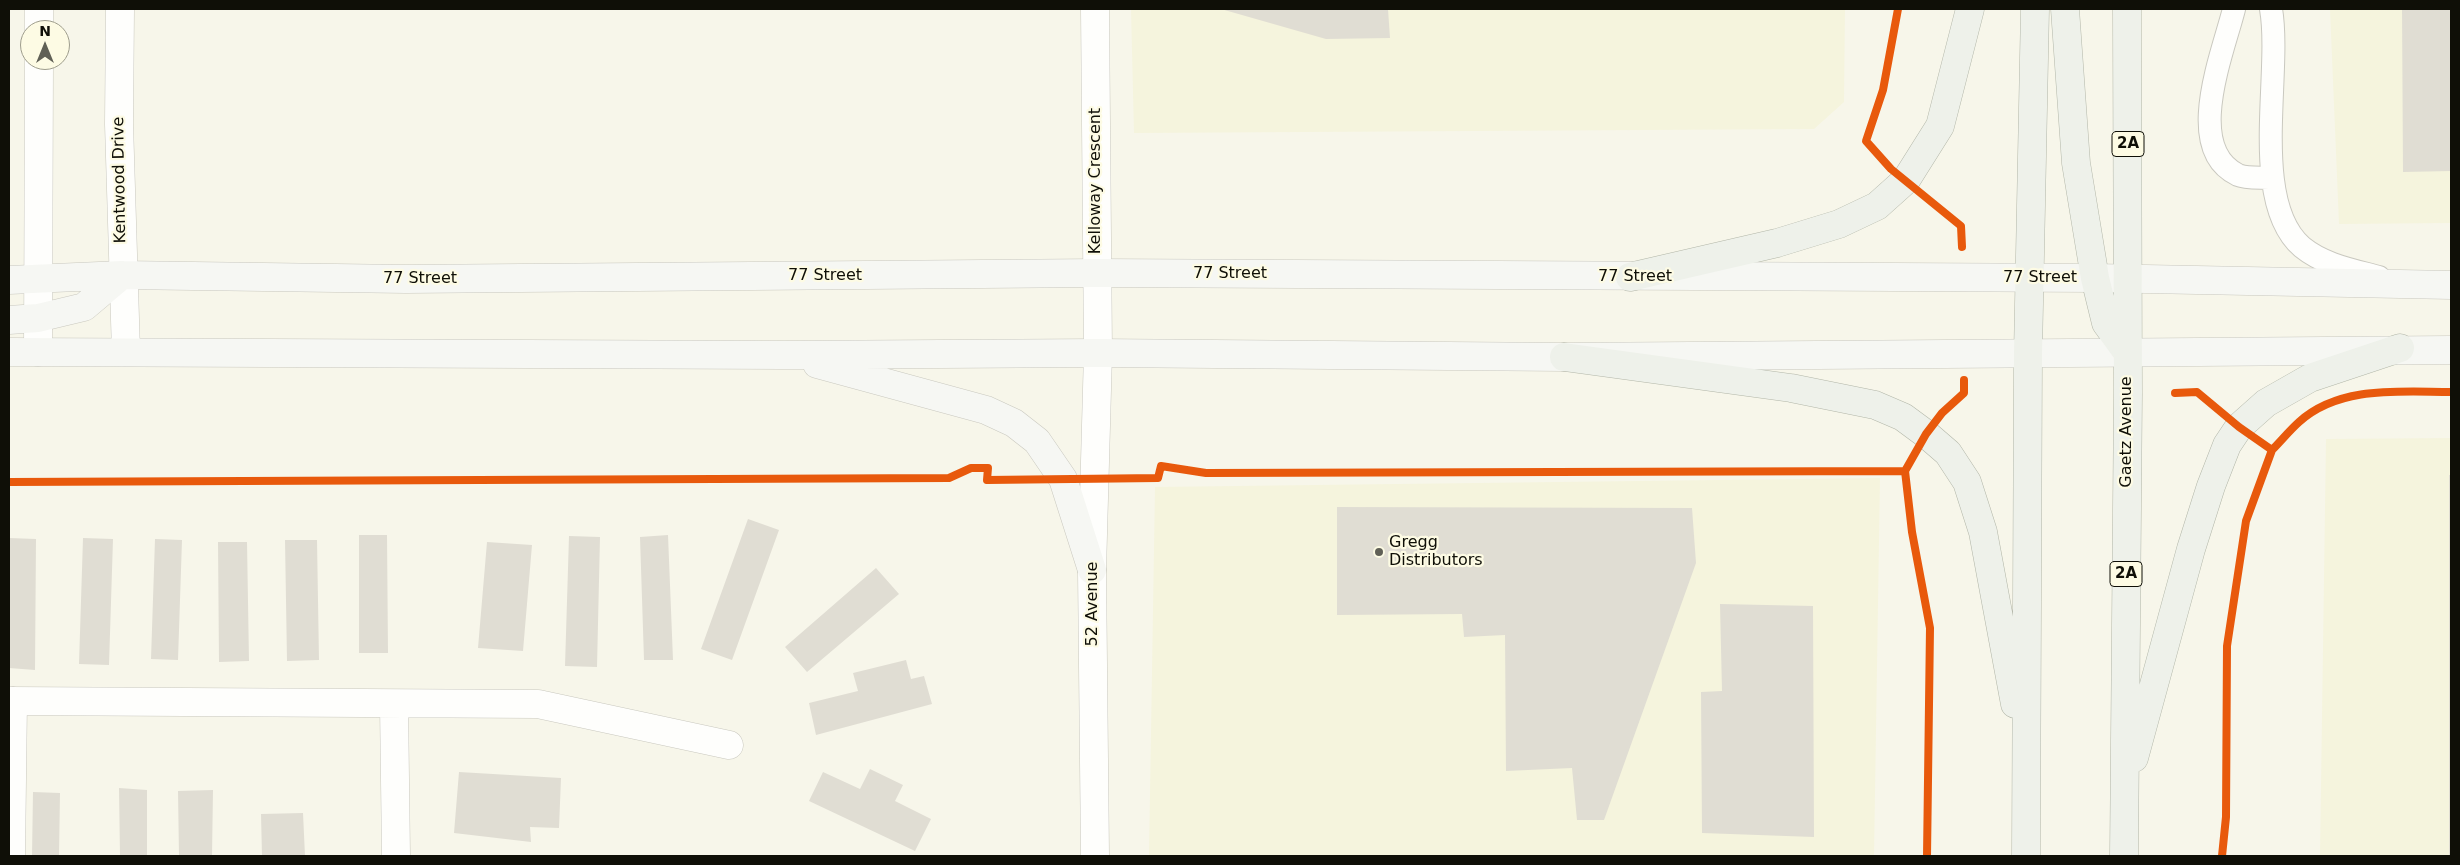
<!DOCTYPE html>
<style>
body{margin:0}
#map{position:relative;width:2460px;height:865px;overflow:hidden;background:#f7f6ea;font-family:"DejaVu Sans",sans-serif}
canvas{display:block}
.frame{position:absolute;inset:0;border:10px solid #0f0f07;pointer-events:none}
.north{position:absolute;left:20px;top:20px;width:50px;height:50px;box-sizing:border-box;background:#fdfbe4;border:1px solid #9e9d8c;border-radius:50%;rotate:0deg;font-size:14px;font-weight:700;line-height:20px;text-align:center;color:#0f0f07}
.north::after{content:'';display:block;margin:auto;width:18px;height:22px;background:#606056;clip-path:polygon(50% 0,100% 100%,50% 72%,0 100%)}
</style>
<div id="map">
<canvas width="2460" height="865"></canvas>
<div class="frame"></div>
<div class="north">N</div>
</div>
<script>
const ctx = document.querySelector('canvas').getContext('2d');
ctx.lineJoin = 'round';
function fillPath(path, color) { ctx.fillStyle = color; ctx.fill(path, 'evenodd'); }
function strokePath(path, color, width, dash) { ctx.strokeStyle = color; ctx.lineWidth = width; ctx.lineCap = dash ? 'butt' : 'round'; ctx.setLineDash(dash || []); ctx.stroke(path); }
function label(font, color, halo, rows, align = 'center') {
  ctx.font = font + ' "DejaVu Sans",sans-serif'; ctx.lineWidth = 4.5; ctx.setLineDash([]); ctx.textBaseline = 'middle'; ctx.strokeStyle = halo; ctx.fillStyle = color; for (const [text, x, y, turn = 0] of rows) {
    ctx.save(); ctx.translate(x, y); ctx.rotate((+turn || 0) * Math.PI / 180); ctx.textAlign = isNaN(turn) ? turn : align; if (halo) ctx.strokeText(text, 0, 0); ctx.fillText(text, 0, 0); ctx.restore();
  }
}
const built = new Path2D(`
 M 1131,9 L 1845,9 L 1844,102 L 1814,129 L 1134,133 Z
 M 2330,9 L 2451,9 L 2451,223 L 2339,224 Z
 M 2451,438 L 2451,856 L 2320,856 L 2326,439 Z
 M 1880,478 L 1874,856 L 1149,856 L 1155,487 Z`);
const building = new Path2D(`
 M 1221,9 L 1388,9 L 1390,38 L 1326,39 Z
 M 2402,9 L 2451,9 L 2451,171 L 2403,172 Z
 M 2449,475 L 2451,475 L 2451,856 L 2449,856 Z
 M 1337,507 L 1692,508 L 1696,563 L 1604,820 L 1577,820 L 1572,768 L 1506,771 L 1505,635 L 1464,637 L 1462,614 L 1337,615 Z
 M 748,519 L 779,530 L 732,660 L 701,649 Z
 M 359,535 L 387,535 L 388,653 L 359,653 Z
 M 668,535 L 673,660 L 644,660 L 640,537 Z
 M 569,536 L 600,537 L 597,667 L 565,666 Z
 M 9,538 L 36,539 L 35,670 L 9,668 Z
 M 83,538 L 113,539 L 109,665 L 79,664 Z
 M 155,539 L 182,540 L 178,660 L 151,659 Z
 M 285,540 L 317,540 L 319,660 L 287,661 Z
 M 218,542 L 247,542 L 249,661 L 219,662 Z
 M 487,542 L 532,545 L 523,651 L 478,648 Z
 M 876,568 L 899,594 L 807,672 L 785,647 Z
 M 1720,604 L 1813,606 L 1814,837 L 1702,833 L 1701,692 L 1722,691 Z
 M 906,660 L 911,679 L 924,676 L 932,704 L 816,735 L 809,703 L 858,691 L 853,673 Z
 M 870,769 L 903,785 L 895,801 L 931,819 L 915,851 L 809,801 L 823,772 L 860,789 Z
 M 459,772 L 561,778 L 559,828 L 530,827 L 531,842 L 454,833 Z
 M 119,788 L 147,790 L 147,856 L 120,856 Z
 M 213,790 L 212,856 L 179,856 L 178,791 Z
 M 33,792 L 60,793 L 59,856 L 32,856 Z
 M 303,813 L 305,856 L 262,856 L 261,814 Z`);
const service = new Path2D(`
 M 2234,9 C 2223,53 2183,149 2238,175 C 2247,179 2262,177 2272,178
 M 2271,9 C 2282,73 2249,201 2302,247 C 2324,265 2353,270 2379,277`);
const minor = new Path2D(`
 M 9,701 L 538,704 L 729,745
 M 394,704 L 396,856
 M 11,856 L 13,701
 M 1095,856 L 1092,570 L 1098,353 L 1095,9`);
const tertiary = new Path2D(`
 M 120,9 L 119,124 L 126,352
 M 39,30 L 39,9
 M 38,352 L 39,60`);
const secondary = new Path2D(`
 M 9,280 L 122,275 L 406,279 L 1097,273 L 2095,278 L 2451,285
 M 9,320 L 38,318 L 84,307 L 122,275
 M 9,352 L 784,355 L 1098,353 L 1564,357 L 2451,350
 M 817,364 L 986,410 L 1014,423 L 1037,441 L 1063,479 L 1092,570`);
const primary = new Path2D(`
 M 2065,9 L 2076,163 L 2095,278 L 2106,323 L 2127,352
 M 1630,277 L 1777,243 L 1839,224 L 1877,206 L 1906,180 L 1940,126 L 1970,9
 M 1564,357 L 1791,388 L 1875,405 L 1903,417 L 1926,434 L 1948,453 L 1967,482 L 1983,532 L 2015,704
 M 2134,758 L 2191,549 L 2211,486 L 2227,445 L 2239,427 L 2266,403 L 2310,378 L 2400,348
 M 2026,856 L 2028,353 L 2035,9
 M 2124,856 L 2128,393 L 2127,9`);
const cycleway = new Path2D(`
 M 1898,9 L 1883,90 L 1866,141 L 1891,169 L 1961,226 L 1962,247
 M 2175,393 L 2197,392 L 2239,427 L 2272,450 L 2246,521 L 2227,646 L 2226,817 L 2222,856
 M 2272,450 C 2281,441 2289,431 2299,422 C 2340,385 2401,392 2451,392
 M 9,482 L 949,478 L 971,468 L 988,468 L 987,480 L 1158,478 L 1161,466 L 1206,473 L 1905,471
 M 1927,856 L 1930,628 L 1912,532 L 1905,471 L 1926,434 L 1942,413 L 1964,393 L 1964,380`);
const markers = [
 [1379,552,5,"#606056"]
];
const shields = [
 [2128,144,32],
 [2126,574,32]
];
const shieldNames = [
 ["2A",2128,144],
 ["2A",2126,574]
];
const streetNames = [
 ["Kentwood Drive",120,180,-91],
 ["Kelloway Crescent",1096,181,-90],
 ["77 Street",1230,274],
 ["77 Street",825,276],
 ["77 Street",1635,277],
 ["77 Street",2040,278],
 ["77 Street",420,279],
 ["Gaetz Avenue",2127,432,-90],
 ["52 Avenue",1093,604,-90]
];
const poiNames = [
 ["Gregg",1389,543],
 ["Distributors",1389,561]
];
fillPath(built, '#f5f4dd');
fillPath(building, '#e0ddd3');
strokePath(service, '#c9c8bf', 24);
strokePath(minor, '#c9c8bf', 29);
strokePath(tertiary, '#c9c8bf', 29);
strokePath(secondary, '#c9c8bf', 29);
strokePath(primary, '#b2b6a8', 29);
strokePath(service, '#fefefc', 22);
strokePath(minor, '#fefefc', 28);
strokePath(tertiary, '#fefefc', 28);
strokePath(secondary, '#f6f7f3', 28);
strokePath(primary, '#eef1ea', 28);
strokePath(cycleway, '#e8590c', 8);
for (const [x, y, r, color] of markers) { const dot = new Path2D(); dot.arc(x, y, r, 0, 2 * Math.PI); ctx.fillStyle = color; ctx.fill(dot); strokePath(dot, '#fdfbe4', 2); }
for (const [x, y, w] of shields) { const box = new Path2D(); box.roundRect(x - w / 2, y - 12.5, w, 25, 4); ctx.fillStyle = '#fdfbe4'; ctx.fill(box); strokePath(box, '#0f0f07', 1); }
label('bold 15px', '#0f0f07', null, shieldNames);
label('16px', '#0f0f07', '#fdfbe4', streetNames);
label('16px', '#0f0f07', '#fdfbe4', poiNames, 'left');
</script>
